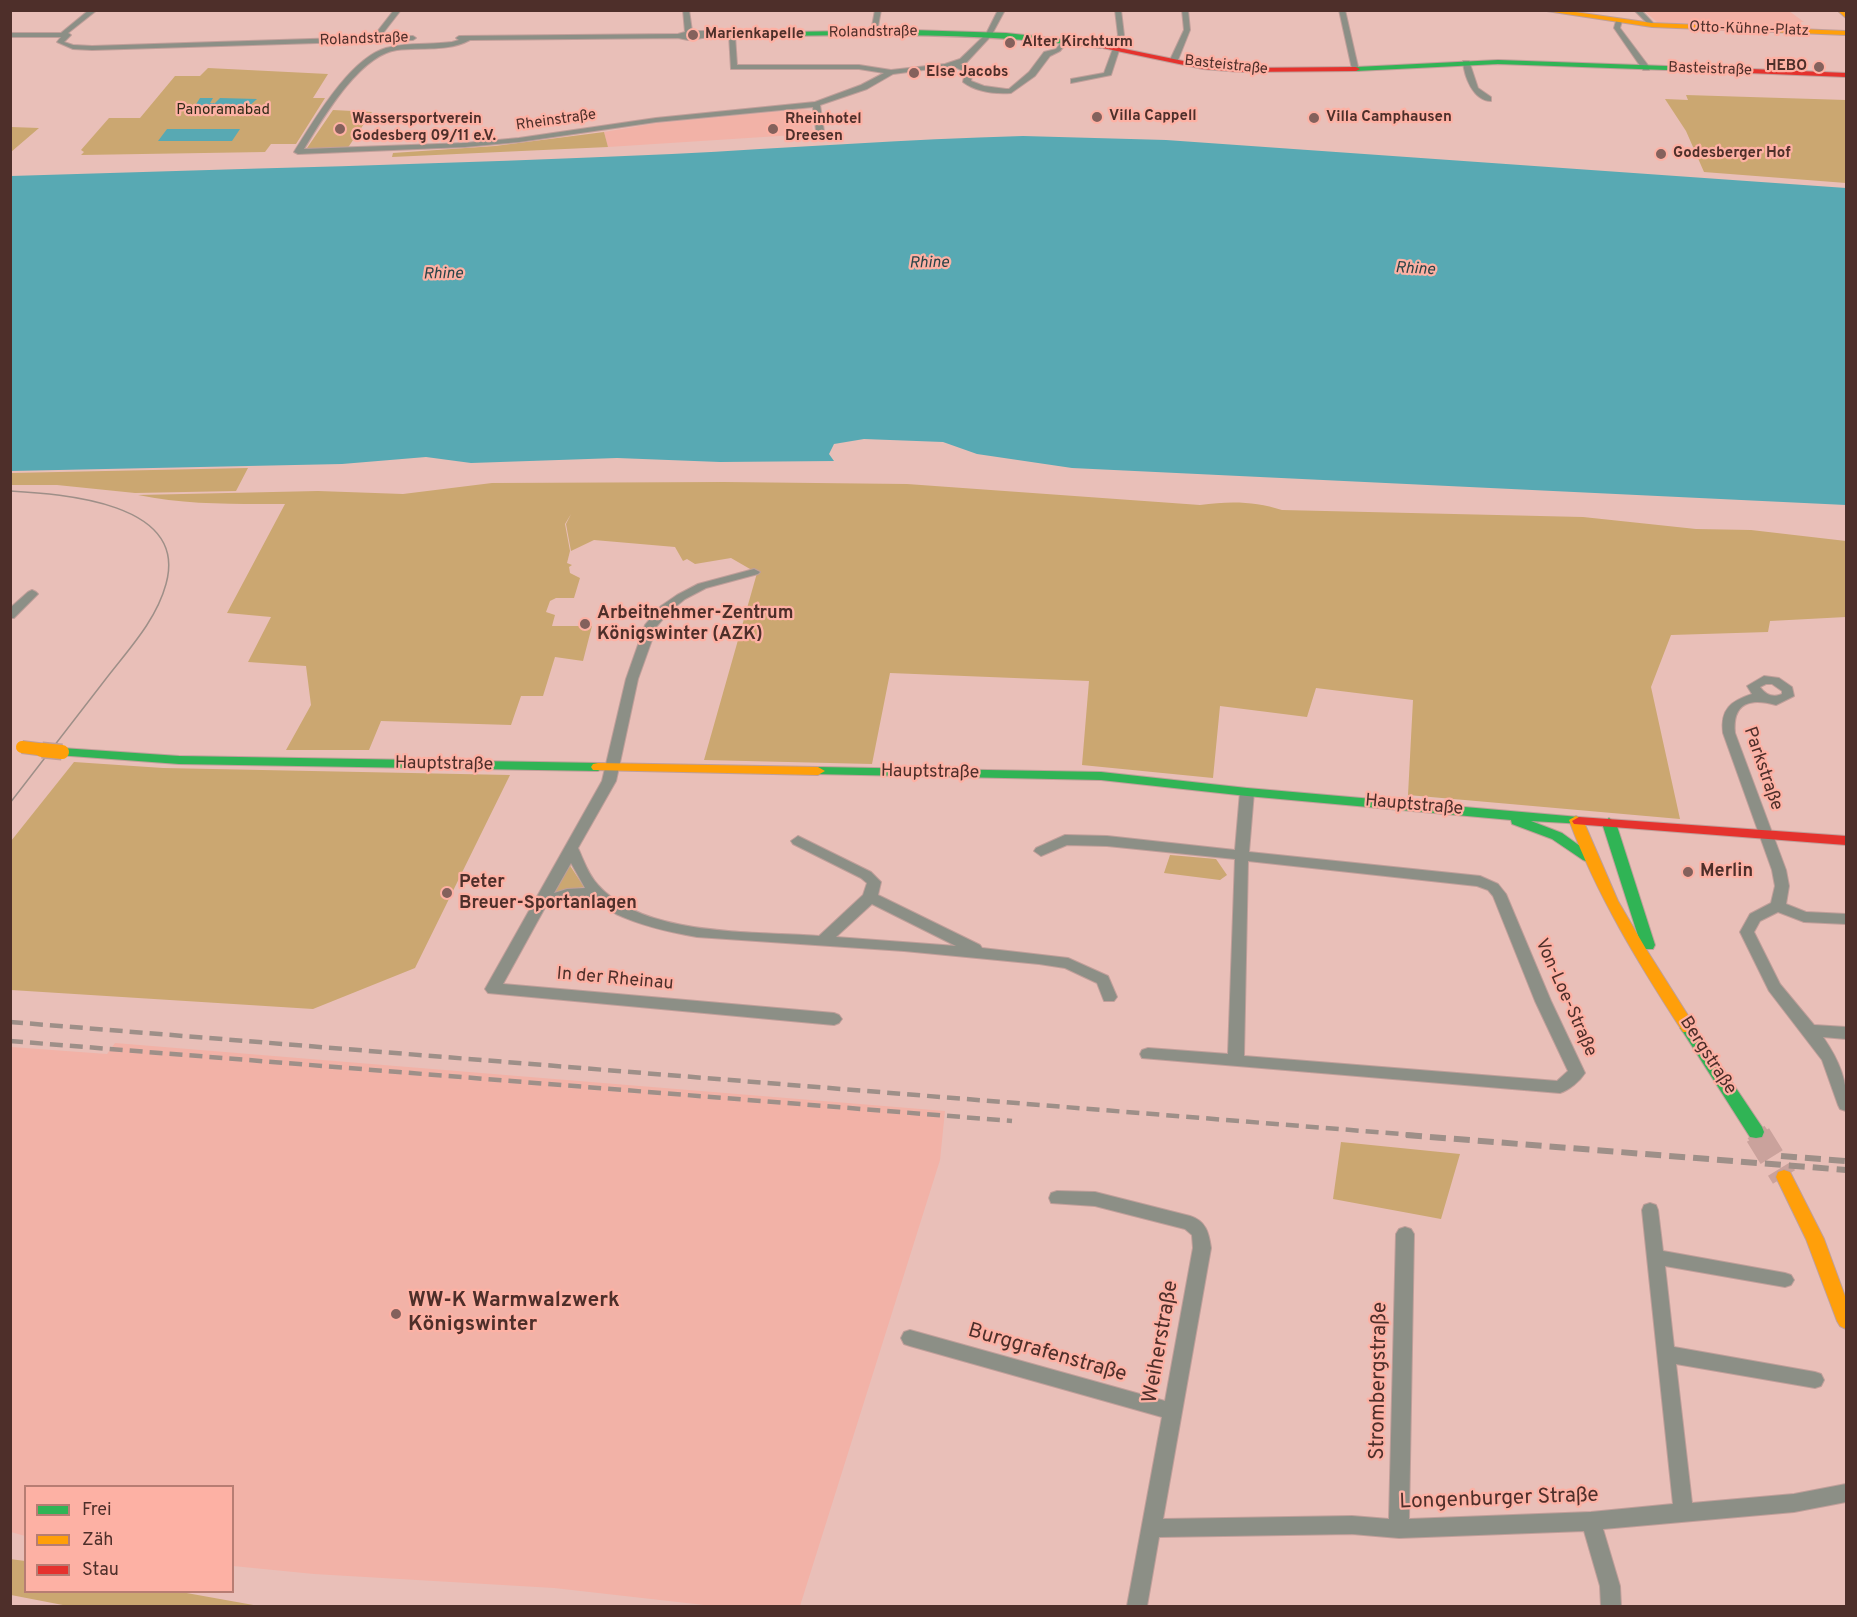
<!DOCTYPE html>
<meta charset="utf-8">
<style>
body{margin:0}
#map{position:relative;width:1857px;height:1617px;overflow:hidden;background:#e9bfb8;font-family:Overpass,sans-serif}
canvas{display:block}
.frame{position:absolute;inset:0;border:12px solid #4e2f2a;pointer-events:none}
.legend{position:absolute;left:24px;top:1485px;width:210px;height:108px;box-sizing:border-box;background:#fdb1a4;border:2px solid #b77d73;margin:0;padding:8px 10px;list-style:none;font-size:18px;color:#4e2f2a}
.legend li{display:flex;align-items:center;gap:12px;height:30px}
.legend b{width:30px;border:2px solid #b77d73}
</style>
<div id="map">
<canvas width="1857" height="1617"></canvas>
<div class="frame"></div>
<ul class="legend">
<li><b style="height:8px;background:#30b455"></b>Frei</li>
<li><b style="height:8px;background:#ff9f0a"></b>Zäh</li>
<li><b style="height:8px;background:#e5322d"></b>Stau</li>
</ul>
</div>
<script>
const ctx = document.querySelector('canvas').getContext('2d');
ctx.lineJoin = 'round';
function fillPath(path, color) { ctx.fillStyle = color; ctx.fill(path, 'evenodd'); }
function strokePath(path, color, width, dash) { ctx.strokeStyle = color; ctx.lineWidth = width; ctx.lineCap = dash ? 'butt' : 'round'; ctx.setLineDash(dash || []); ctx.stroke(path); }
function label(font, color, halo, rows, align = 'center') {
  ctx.font = font + ' Overpass,sans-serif'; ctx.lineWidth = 4.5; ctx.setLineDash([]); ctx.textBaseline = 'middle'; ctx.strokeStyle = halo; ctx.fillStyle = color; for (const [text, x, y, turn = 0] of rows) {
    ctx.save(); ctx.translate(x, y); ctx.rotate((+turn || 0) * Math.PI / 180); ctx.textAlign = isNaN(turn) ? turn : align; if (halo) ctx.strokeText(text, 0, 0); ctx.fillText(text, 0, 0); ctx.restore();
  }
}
const built = new Path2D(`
 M 1644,11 L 1789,11 L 1804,22 L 1797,22 L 1802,30 L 1657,22 Z
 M 803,109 L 811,111 L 813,133 L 810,134 L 608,147 L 604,132 L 657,123 Z
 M 115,1043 L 945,1111 L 940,1160 L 800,1606 L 713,1606 L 554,1588 L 314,1574 L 233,1566 L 232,1486 L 26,1486 L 25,1536 L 11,1532 L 11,1047 L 107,1054 Z`);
const green = new Path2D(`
 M 208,68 L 328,74 L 313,98 L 325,98 L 296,144 L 271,144 L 265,152 L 81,155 L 84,152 L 81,150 L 109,118 L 140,118 L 175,76 L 200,76 Z
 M 1686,95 L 1846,100 L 1846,183 L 1704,172 L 1686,131 L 1665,99 L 1688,100 Z
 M 333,110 L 372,112 L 347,149 L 307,148 Z
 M 11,127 L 39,128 L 11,152 Z
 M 604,132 L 608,147 L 392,157 L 393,153 L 495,146 Z
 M 248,468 L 236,491 L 135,493 L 57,485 L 11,485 L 11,473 Z
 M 724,482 L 907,484 L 1200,505 C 1229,501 1254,501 1282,510 L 1583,517 L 1696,529 L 1751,530 L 1846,541 L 1846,617 L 1770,621 L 1768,632 L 1671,635 L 1651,687 L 1680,819 L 1408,795 L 1413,700 L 1316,688 L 1307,717 L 1220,706 L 1213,778 L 1082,765 L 1089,681 L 890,673 L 872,764 L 704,760 L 757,573 L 731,558 L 695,564 L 687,559 L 683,561 L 675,547 L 594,540 L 571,551 L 566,524 L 571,514 L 565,524 L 570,551 L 567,563 L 572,565 L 569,567 L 570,573 L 580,578 L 574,598 L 556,598 L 550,601 L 546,612 L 555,615 L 552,626 L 592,626 L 583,661 L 555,657 L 543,696 L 521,696 L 511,725 L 381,721 L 369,750 L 286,750 L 311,705 L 306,666 L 248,662 L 271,617 L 227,613 L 285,504 C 235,504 187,505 138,495 L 318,491 L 403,494 L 492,483 Z
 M 74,762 L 163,768 L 510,775 L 415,968 L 313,1009 L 11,990 L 11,841 Z
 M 1170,855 L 1216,859 L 1227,875 L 1220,880 L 1164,873 Z
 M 569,864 L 584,887 L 551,893 Z
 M 1341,1142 L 1460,1154 L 1441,1219 L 1333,1199 Z
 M 10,1559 L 25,1561 L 26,1592 L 181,1592 L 259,1606 L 68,1606 L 11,1595 Z`);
const water = new Path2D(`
 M 200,98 L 213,98 L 210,103 L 215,103 L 220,98 L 257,99 L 247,108 L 241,108 L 243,105 L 241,105 L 236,108 L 212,109 L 214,105 L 208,105 L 205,109 L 193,109 Z
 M 167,129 L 240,129 L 232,141 L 158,141 Z
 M 1023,136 L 1166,140 L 1846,188 L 1846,505 L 1072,468 L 977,454 L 943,442 L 864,439 L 834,444 L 829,454 L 834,461 L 720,462 L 617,458 L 471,463 L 426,457 L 342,464 L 11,471 L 11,176 C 231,169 452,164 672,154 C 789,148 906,139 1023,136 Z`);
const secondaryTunnelFar1 = new Path2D(`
 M 1756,1132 L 1759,1136`);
const secondaryTunnel = new Path2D(`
 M 1758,1135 L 1784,1177`);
const street = new Path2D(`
 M 89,10 L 97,10 L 68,33 L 71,35 L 64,42 L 73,45 L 92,46 L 373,37 L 394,10 L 401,10 L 380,37 L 413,36 L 416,38 L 413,40 L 92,50 L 73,49 L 57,42 L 61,37 L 10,37 L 10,33 L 61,33 Z
 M 683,10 L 689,10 L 692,31 L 710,31 L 724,35 L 688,40 L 678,38 L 470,40 C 448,52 421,47 397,50 C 359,55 322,120 304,149 L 465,143 L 519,138 L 656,118 L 815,102 L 861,85 L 884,73 L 859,69 L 731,69 L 729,35 L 732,33 L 735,35 L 737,65 L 859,65 L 891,70 L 945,64 L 960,59 L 986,34 L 998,10 L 1005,10 L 991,36 L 966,63 L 960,64 L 973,71 L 971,81 L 984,86 L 1006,89 L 1009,89 L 1029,72 L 1044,52 L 1056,49 L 1064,39 L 1069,40 L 1060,51 L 1050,56 L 1035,76 L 1011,93 C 995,94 976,92 963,82 L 965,72 L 953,66 L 893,74 L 867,89 L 820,105 L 825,138 L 821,140 L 817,138 L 813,107 L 656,122 L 519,142 L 465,147 L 298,154 L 294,152 C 314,121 349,59 386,48 C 407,42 430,45 452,42 L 459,40 L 456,38 L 459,36 L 678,34 L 685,32 Z
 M 875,10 L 881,10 L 877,32 L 874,34 L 871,32 Z
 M 1115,10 L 1121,10 L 1124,35 L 1111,75 L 1071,83 L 1071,79 L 1104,73 L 1118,35 Z
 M 1182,10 L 1188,10 L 1190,30 L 1178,60 L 1174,62 L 1170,60 L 1184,30 Z
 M 1339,10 L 1345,10 L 1359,71 L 1352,69 Z
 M 1634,10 L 1641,10 L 1654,24 L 1654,26 L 1650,26 Z
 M 1619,19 L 1622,21 L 1620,28 L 1650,68 L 1649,70 L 1643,70 L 1614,28 L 1616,21 Z
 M 1463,61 L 1469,61 L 1478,88 L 1491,97 L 1491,101 C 1473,101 1464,76 1463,61 Z
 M 754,569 L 760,572 L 758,574 L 706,588 L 685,599 L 669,612 L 657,626 L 638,679 L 616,781 L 578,848 C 584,861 588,874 598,885 C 644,937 754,931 819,936 L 863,895 L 867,883 L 861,878 L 793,844 L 791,841 L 798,836 L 871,872 L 881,882 L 878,895 L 980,945 L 982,948 L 1068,958 L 1108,976 L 1117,997 L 1114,1001 L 1104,1001 L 1097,983 L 1065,968 L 1039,964 L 904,951 L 697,937 C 669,932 642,926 616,914 C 609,910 600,900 593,898 C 583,894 558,901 547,904 L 503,984 L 834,1013 L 839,1015 L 842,1019 L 839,1023 L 834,1025 L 488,993 L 485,989 L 602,781 L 626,679 L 645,625 L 661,606 L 677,595 L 698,584 ZM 571,863 L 585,888 L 567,889 L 554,893 ZM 872,904 L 956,946 L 836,937 Z
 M 32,590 L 36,592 L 38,594 L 14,618 L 10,618 L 10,608 L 28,592 Z
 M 1764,676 L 1779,678 L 1792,687 L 1794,696 L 1776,705 C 1751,698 1732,702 1735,733 L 1786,870 L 1789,886 L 1786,904 L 1806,912 L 1846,914 L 1846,924 L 1804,922 L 1778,912 L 1760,921 L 1754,932 L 1780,984 L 1814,1025 L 1846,1027 L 1846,1039 L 1823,1037 C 1839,1060 1849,1083 1846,1111 L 1840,1109 L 1838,1105 L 1822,1060 L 1769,991 L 1740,932 L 1750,914 L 1771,903 L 1775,886 L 1772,870 L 1723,733 C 1720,709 1731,701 1752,694 L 1747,686 ZM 1766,684 L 1772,684 L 1782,691 L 1782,694 C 1773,698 1766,695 1760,687 Z
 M 1247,788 L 1254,792 L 1249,852 L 1480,876 L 1498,884 L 1506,894 L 1551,1001 L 1585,1073 C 1580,1081 1569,1090 1560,1093 L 1142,1058 L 1140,1054 L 1142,1050 L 1148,1048 L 1228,1054 L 1235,859 L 1107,846 L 1067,845 L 1041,856 L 1034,851 L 1036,848 L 1065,835 L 1107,836 L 1235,850 L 1240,792 ZM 1248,861 L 1477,886 L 1488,890 L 1493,896 L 1535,1001 L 1568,1071 L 1557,1081 L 1244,1056 Z
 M 1057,1191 L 1095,1192 L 1190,1216 C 1206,1221 1209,1233 1211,1248 L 1163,1519 L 1352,1516 L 1389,1519 L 1396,1234 L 1399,1229 L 1405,1227 L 1411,1229 L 1414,1234 L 1409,1519 L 1591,1512 L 1673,1504 L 1642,1210 L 1644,1205 L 1650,1203 L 1656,1205 L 1658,1210 L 1663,1251 L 1785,1273 L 1791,1275 L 1794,1280 L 1791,1285 L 1785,1287 L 1665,1266 L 1674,1347 L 1815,1372 L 1821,1374 L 1824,1380 L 1821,1386 L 1815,1388 L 1676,1364 L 1692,1503 L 1794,1494 L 1846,1484 L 1846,1502 L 1794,1512 L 1603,1529 L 1620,1586 L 1621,1606 L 1601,1606 L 1600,1586 L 1584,1531 L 1399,1538 L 1352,1534 L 1159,1537 L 1147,1606 L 1127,1606 L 1162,1417 L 910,1346 L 904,1344 L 901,1338 L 904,1332 L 910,1330 L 1165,1401 L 1193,1248 L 1192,1235 L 1185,1229 L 1095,1206 L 1051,1203 L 1049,1198 L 1051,1193 Z`);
const fast = new Path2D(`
 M 911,30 L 1006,33 L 1053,38 L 1104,46 L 1100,48 C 974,31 848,35 721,37 L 718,35 L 721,33 Z
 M 1498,60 L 1751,69 L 1755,71 L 1751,73 L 1498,64 L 1356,71 L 1352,69 L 1356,67 Z
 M 62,748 L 179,756 L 598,763 L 605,767 L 598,771 L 179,764 L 57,755 L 55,752 Z
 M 818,767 L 1101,772 L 1247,788 L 1579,817 L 1586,821 L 1584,824 L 1531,821 L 1562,833 L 1595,857 L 1588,862 L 1583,860 L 1552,839 L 1512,824 L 1511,820 L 1247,796 L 1101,780 L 813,774 L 811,771 L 813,768 Z
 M 1609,818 L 1616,823 L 1655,945 L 1653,949 L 1643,949 L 1641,945 L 1602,823 Z
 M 1688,1022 L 1693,1024 L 1762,1127 L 1764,1132 L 1762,1137 L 1756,1138 L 1750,1137 L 1683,1032 L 1680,1028 L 1683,1024 Z`);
const slow = new Path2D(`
 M 1540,10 L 1561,10 L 1652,23 L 1846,31 L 1846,35 L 1652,27 Z
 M 1837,10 L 1844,10 L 1846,18 Z
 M 598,763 L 818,767 L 825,771 L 818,775 L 593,770 L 591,767 L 593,764 Z
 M 1576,816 L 1583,820 L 1618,901 L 1646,949 L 1696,1028 L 1693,1032 L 1683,1032 C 1639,964 1597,896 1569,820 Z
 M 1784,1170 L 1790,1172 L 1824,1239 L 1846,1299 L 1846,1329 L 1840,1326 L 1837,1321 L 1806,1239 L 1776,1177 L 1778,1172 Z`);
const jam = new Path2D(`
 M 1100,44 L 1203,65 L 1241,68 L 1356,67 L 1360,69 L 1356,71 L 1241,72 L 1203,69 L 1098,47 L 1098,45 Z
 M 1751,69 L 1846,73 L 1846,77 L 1748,73 L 1747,71 Z
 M 1579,817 L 1846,836 L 1846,845 L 1574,824 L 1572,821 Z`);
const tram = new Path2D(`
 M 10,491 C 62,494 189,502 166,584 C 156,621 128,650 105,680 C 73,721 42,762 10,803`);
const railFar1 = new Path2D(`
 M 10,1022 L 1425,1136
 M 10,1041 L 1012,1121`);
const rail = new Path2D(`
 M 1406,1135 L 1846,1170
 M 1781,1156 L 1846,1161`);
const slowBridgeFar1 = new Path2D(`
 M 22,747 L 54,751`);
const slowBridge = new Path2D(`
 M 42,750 L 62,752`);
const markers = [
 [693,35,6,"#84615c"],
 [1010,43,6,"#84615c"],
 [1819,67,6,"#84615c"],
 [914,73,6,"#84615c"],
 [1097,117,6,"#84615c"],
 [1314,118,6,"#84615c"],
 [340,129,6,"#84615c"],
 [773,129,6,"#84615c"],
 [1661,154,6,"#84615c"],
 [585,624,6,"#84615c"],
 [1688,872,6,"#84615c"],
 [447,893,6,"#84615c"],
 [396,1314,6,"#84615c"]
];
const farStreetnames = [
 ["Otto-Kühne-Platz",1749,30,2],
 ["Rolandstraße",873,33,-1],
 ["Rolandstraße",364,40,-2],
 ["Basteistraße",1226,66,6],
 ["Basteistraße",1710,70,2],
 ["Rheinstraße",556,121,-8]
];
const farPoinames = [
 ["Marienkapelle",705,35],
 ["Alter Kirchturm",1022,43],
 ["HEBO",1807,67,"right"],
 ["Else Jacobs",926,73],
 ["Villa Cappell",1109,117],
 ["Villa Camphausen",1326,118],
 ["Wassersportverein",352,120],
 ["Godesberg 09/11 e.V.",352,137],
 ["Rheinhotel",785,120],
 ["Dreesen",785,137],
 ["Godesberger Hof",1673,154]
];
const farParknames = [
 ["Panoramabad",223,111]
];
const farWaternames = [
 ["Rhine",929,264,-1],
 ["Rhine",1415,270,3],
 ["Rhine",443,275,-1]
];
const poiNames = [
 ["Arbeitnehmer-Zentrum",597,614],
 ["Königswinter (AZK)",597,635],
 ["Merlin",1700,872],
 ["Peter",459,883],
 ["Breuer-Sportanlagen",459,904]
];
const streetNames = [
 ["Hauptstraße",444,765,1],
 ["Parkstraße",1762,769,71],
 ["Hauptstraße",930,773,1],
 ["Hauptstraße",1414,806,5],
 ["In der Rheinau",615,980,5],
 ["Von-Loe-Straße",1565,998,66],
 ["Bergstraße",1707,1056,57]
];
const nearPoinames = [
 ["WW-K Warmwalzwerk",408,1302],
 ["Königswinter",408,1326]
];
const nearStreetnames = [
 ["Weiherstraße",1162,1342,-80],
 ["Burggrafenstraße",1047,1354,16],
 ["Strombergstraße",1380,1381,-89],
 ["Longenburger Straße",1499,1500,-2]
];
fillPath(built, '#f2b2a7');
fillPath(green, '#cba771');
fillPath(water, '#58a9b3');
strokePath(secondaryTunnelFar1, '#caa29c', 21, [21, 10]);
strokePath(secondaryTunnel, '#caa29c', 26, [26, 14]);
strokePath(street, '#c09f9a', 2);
strokePath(fast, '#c09f9a', 2);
strokePath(slow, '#c09f9a', 2);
strokePath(jam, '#c09f9a', 2);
fillPath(street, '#8c8f86');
fillPath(fast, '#30b455');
fillPath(slow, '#ff9f0a');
fillPath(jam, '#e5322d');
strokePath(tram, '#9e8f88', 1.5);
strokePath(railFar1, '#9e8f88', 4.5, [13, 7]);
strokePath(rail, '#9e8f88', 6, [16, 8]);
strokePath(slowBridgeFar1, '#c09f9a', 14, []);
strokePath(slowBridge, '#c09f9a', 17, []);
strokePath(slowBridgeFar1, '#ff9f0a', 12);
strokePath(slowBridge, '#ff9f0a', 14);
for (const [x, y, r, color] of markers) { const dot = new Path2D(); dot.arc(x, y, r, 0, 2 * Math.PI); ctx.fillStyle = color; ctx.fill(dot); strokePath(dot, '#fdb1a4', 2); }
label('15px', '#4e2f2a', '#fdb1a4', farStreetnames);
label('bold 15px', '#4e2f2a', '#fdb1a4', farPoinames, 'left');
label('15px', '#302917', '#fdb1a4', farParknames);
label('italic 16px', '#294347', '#fdb1a4', farWaternames);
label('bold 18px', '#4e2f2a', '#fdb1a4', poiNames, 'left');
label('18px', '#4e2f2a', '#fdb1a4', streetNames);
label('bold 21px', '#4e2f2a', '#fdb1a4', nearPoinames, 'left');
label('21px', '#4e2f2a', '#fdb1a4', nearStreetnames);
</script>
